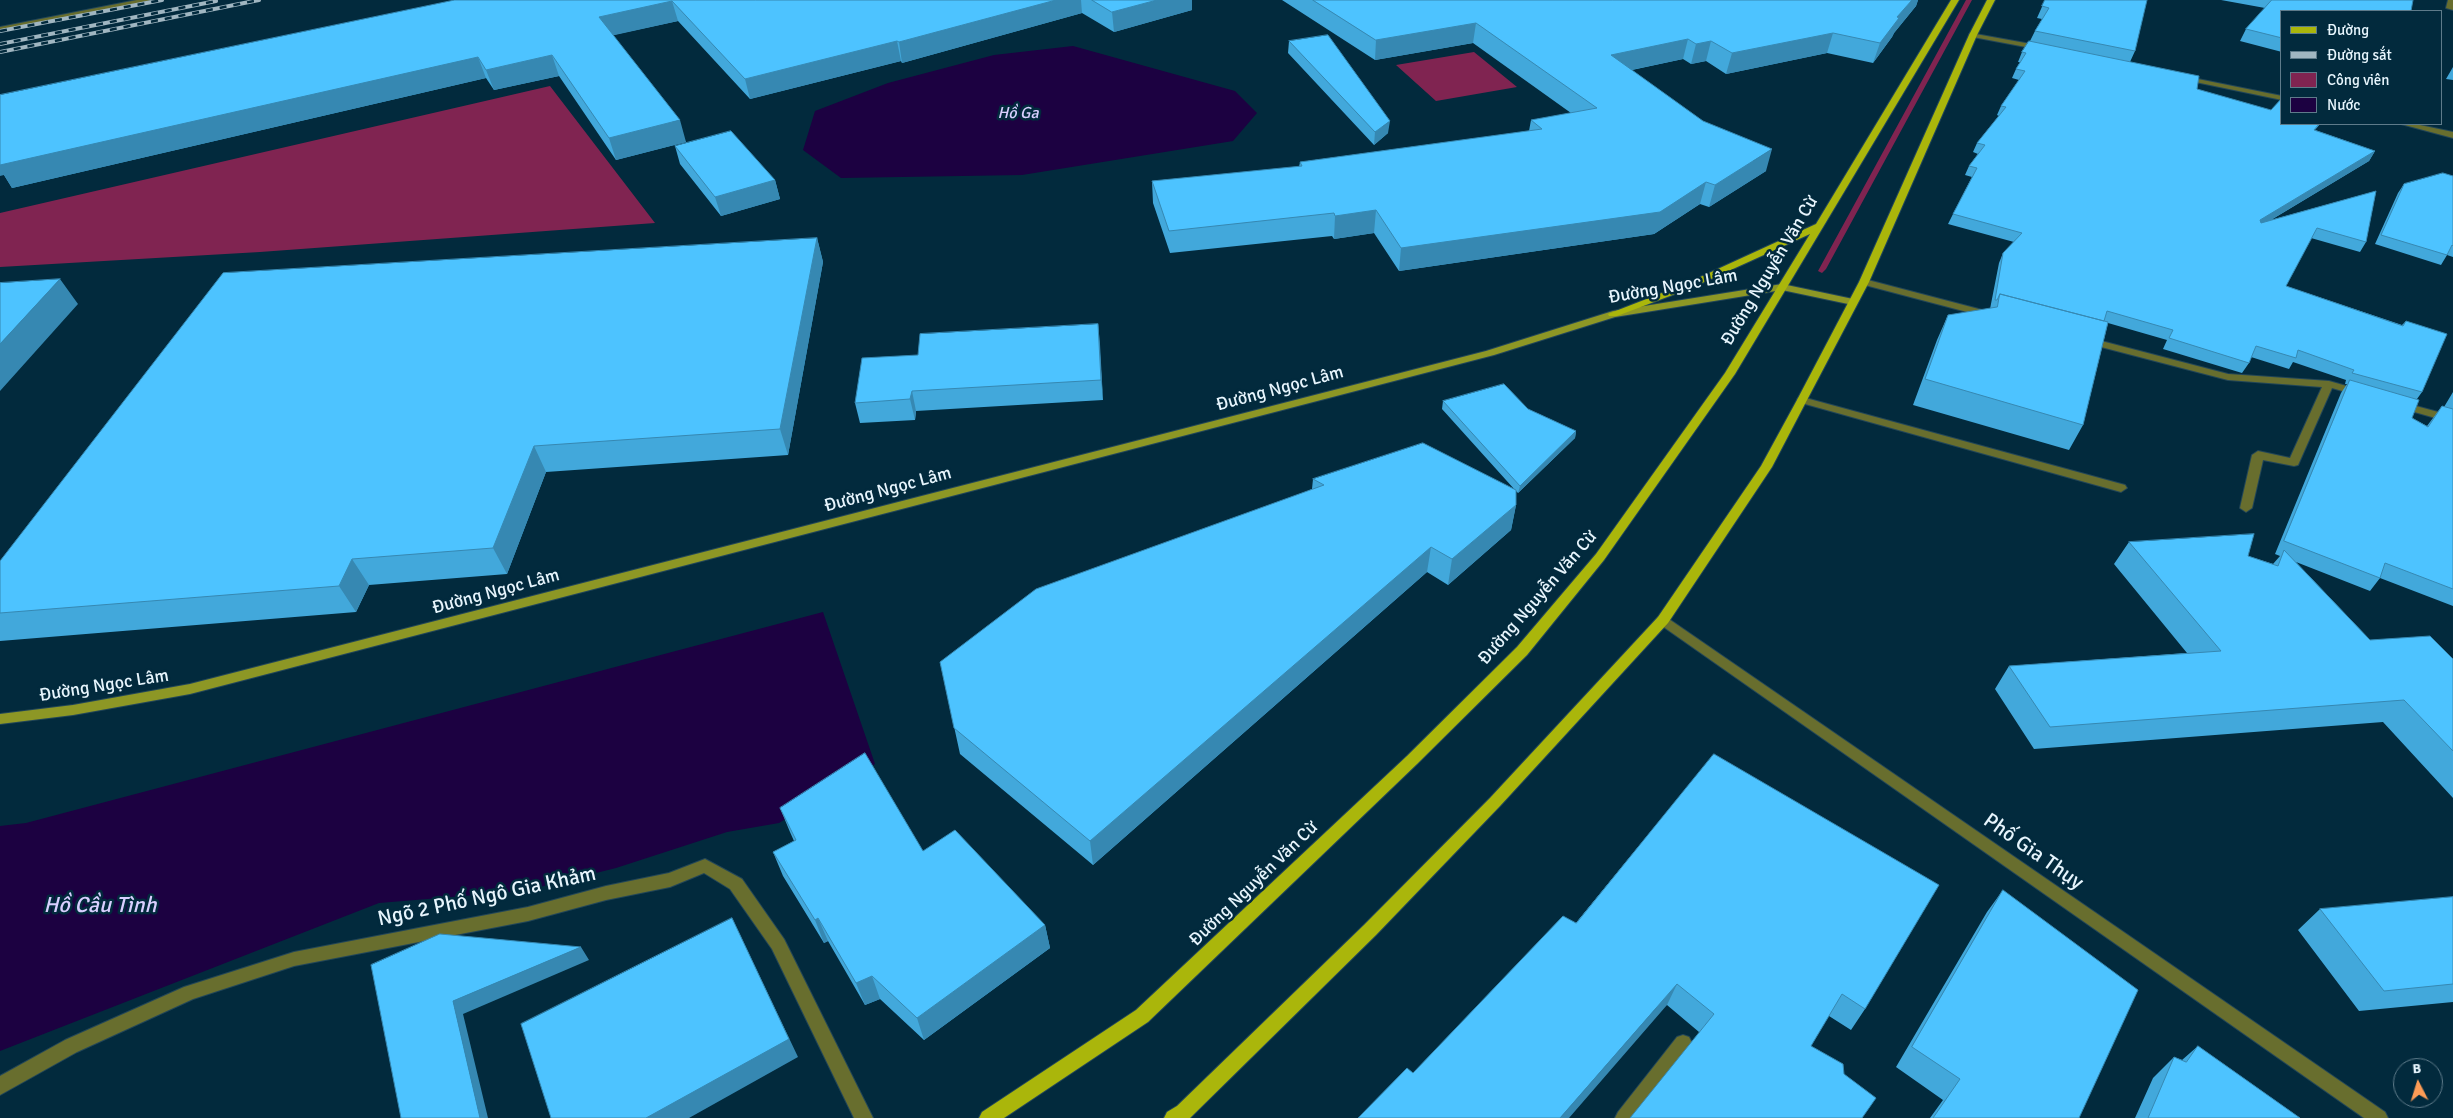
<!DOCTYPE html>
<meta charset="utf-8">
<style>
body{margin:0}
#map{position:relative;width:2453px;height:1118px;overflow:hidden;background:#022a3d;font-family:Signika,sans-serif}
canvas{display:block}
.legend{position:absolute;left:2280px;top:10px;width:162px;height:115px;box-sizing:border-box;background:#022a3d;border:1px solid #5e7b8a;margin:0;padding:6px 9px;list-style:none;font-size:15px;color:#e7f5fd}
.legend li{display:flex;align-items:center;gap:10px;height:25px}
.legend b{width:25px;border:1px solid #5e7b8a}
.north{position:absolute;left:2393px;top:1058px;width:50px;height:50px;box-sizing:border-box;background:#022a3d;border:1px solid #5e7b8a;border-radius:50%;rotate:355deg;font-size:14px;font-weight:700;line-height:20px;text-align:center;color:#e7f5fd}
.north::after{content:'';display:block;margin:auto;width:18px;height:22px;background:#fd9c56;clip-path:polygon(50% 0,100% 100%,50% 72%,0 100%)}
</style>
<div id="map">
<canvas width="2453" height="1118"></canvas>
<ul class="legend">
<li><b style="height:6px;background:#aab60b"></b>Đường</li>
<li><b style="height:6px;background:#a0b6c1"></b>Đường sắt</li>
<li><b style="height:14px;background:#802451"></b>Công viên</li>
<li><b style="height:14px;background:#1c0141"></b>Nước</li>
</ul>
<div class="north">B</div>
</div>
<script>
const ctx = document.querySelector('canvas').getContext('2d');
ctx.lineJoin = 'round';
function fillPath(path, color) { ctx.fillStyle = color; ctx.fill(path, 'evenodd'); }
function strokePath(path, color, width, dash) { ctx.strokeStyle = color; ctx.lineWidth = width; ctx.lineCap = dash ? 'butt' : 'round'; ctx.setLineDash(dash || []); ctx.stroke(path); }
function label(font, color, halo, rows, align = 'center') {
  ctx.font = font + ' Signika,sans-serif'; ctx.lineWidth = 5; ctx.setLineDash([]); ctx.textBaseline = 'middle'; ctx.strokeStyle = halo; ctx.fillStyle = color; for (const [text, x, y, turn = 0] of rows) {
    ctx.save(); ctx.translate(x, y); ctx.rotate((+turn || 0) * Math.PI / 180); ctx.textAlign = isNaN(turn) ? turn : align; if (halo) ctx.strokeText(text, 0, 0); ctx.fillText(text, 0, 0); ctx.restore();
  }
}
const green = new Path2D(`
 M 1966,0 L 1972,0 L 1826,269 L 1822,273 L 1818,271 Z
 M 1474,52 L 1517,87 L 1436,101 L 1396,65 Z
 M 550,86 L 655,223 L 260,252 L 0,267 L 0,213 Z`);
const water = new Path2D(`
 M 1073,46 L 1235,91 L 1257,113 L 1233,141 L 1022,175 L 841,178 L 803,150 L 815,111 L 888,83 L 994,55 Z
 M 823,612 L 875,764 L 779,823 L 727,832 L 616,868 L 524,891 L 379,903 L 0,1051 L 0,826 L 26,823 Z`);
const minor = new Path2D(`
 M 137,0 L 152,0 L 0,31 L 0,27 Z
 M 2448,0 L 2453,0 L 2453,10 L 2446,8 Z
 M 1970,33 L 2042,46 L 2046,48 L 2042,50 L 1973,37 L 1969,35 Z
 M 2178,75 L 2282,96 L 2282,100 L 2181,79 L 2178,79 Z
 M 2401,124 L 2415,124 L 2453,132 L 2453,138 Z
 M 1864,279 L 1994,313 L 1995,315 L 1990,318 L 1861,284 L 1859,282 Z
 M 2086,337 L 2228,374 L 2329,381 L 2364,391 L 2365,393 L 2360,396 L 2332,388 L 2298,465 L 2294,466 L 2263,460 L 2252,508 L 2246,512 L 2240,508 L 2252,455 L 2258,451 L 2290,458 L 2322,387 L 2228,380 L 2082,342 L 2081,340 Z
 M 1802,397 L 2125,485 L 2127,488 L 2121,492 L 1798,402 L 1797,400 L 1798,398 Z
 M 2401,402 L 2453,416 L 2453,423 L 2397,407 L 2395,405 Z
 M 705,859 L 742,879 L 784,939 L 873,1118 L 854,1118 L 772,949 L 730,889 L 704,873 L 670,887 L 606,900 L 528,921 L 294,966 L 193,999 L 77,1052 L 0,1095 L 0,1076 L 65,1040 L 184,987 L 294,952 L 528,907 L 606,886 L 669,873 Z
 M 1683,1035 L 1689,1037 L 1692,1043 L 1689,1049 L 1635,1118 L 1615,1118 L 1618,1112 L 1677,1037 Z`);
const tertiary = new Path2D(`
 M 1663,615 L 2385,1112 L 2388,1118 L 2364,1118 L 1658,623 L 1656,620 L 1658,617 Z`);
const secondary = new Path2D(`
 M 1782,284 L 1853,299 L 1858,302 L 1853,305 L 1782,290 L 1615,317 L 1494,355 L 190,694 L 73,715 L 0,724 L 0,714 L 73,705 L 190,684 L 1486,351 L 1613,311 Z`);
const primary = new Path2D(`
 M 1951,0 L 1959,0 L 1735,374 L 1604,560 L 1527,655 L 1417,764 L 1148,1022 L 1004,1118 L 979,1118 L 982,1112 L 1136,1010 L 1407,756 L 1517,647 L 1596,554 L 1725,373 L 1810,234 L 1691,288 L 1617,316 L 1609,316 L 1608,314 L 1685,284 L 1816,224 Z
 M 1987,0 L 1995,0 L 1977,35 L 1869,282 L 1807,400 L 1772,467 L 1668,623 L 1500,806 L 1376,935 L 1190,1118 L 1164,1118 L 1167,1112 L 1177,1106 L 1364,925 L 1490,798 L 1658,617 L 1761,466 L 1797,400 L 1859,282 L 1969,35 Z`);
const rail = new Path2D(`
 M 0,31 L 162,0
 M 0,44 L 216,1
 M 0,52 L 259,0`);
const wall = new Path2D(`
 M 455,0 L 1192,0 L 1192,10 L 1114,32 L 1082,13 L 902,63 L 901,61 L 750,99 L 678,21 L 613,35 L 686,142 L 616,160 L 559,76 L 494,90 L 486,78 L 12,188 L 4,175 Z
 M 1282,0 L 1918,0 L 1916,6 L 1894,33 L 1892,37 L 1873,63 L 1827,53 L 1726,74 L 1706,61 L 1691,64 L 1683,59 L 1632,70 L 1766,171 L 1709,207 L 1700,204 L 1654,234 L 1399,271 L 1374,233 L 1334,239 L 1332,236 L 1170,253 L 1153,203 L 1152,181 L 1299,167 L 1300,162 L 1529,131 L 1531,120 L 1571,113 L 1473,43 L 1375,60 Z
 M 2045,0 L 2135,51 L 2130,62 L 2282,124 L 2320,124 L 2315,130 L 2375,151 L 2369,161 L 2271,220 L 2376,191 L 2366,242 L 2360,252 L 2311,238 L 2286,286 L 2402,325 L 2406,321 L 2422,392 L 2417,399 L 2412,418 L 2427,426 L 2442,406 L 2444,407 L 2453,392 L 2453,606 L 2380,578 L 2370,591 L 2296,562 L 2370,640 L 2453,659 L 2453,798 L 2383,722 L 2034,749 L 1995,689 L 2009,666 L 2187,653 L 2114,564 L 2129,542 L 2248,556 L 2273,564 L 2280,556 L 2275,554 L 2341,393 L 2347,384 L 2345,384 L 2346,380 L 2293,362 L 2289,369 L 2251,357 L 2249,363 L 2242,373 L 2163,349 L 2167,340 L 2108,323 L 2083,425 L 2069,450 L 1913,405 L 1937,340 L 1948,315 L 1990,309 L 1999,263 L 2003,253 L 2014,242 L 1948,224 L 1953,214 L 1972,177 L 1965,175 L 1969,166 L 1978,154 L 1973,152 L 1977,143 L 1999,116 L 1997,115 L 2001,106 L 2019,80 L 2012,78 L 2016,69 L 2020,62 L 2018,62 L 2022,52 L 2030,41 L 2035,31 L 2042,19 L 2037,18 Z
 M 2221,0 L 2413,0 L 2282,11 L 2282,52 L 2240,41 L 2246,29 L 2265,8 Z
 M 1289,41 L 1388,133 L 1374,145 L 1288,53 Z
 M 2453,67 L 2453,80 L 2446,79 Z
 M 675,146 L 775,180 L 780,199 L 721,216 L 680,164 Z
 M 2453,176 L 2453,257 L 2447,255 L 2441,265 L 2375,244 L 2398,193 L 2404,184 Z
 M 817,238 L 823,262 L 788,455 L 546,472 L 507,574 L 369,585 L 356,612 L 0,641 L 0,561 Z
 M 1098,324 L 1103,400 L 916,411 L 915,420 L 860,423 L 855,403 L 918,355 Z
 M 1443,401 L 1528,409 L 1576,431 L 1575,438 L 1518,493 L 1516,491 L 1516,505 L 1511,530 L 1448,585 L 1427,572 L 1093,865 L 960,754 L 940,662 L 1312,489 L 1313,479 L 1515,490 L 1442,409 Z
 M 1714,754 L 1865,1009 L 1851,1030 L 1829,1016 L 1699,1032 L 1667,1005 L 1413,1073 L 1576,923 Z
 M 780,808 L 923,851 L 1045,925 L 1050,948 L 924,1040 L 880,999 L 865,1005 L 828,941 L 824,943 L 783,876 L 773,852 L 794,841 L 790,832 Z
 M 2003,890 L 2079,1118 L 1930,1118 L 1943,1100 L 1896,1067 L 1987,912 Z
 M 2453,897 L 2453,1002 L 2359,1011 L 2298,930 L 2320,909 Z
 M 2198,1046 L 2300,1118 L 2135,1118 L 2153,1078 L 2174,1057 L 2182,1060 Z`);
const shadedWall = new Path2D(`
 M 1056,0 L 1081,0 L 1082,13 L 902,63 L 899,42 Z
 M 1157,0 L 1192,0 L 1192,10 L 1114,32 L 1112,12 Z
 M 1912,0 L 1918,0 L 1916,6 L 1894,33 L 1892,37 L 1873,63 L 1880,43 L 1897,17 Z
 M 672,1 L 678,21 L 606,37 L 599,17 Z
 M 1476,23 L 1473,43 L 1375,60 L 1376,40 Z
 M 1833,33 L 1827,53 L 1726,74 L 1732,53 Z
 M 1688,39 L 1683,59 L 1607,75 L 1611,55 Z
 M 897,41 L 901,61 L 750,99 L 745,79 Z
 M 1711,41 L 1706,61 L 1691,64 L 1696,44 Z
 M 552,55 L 559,76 L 494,90 L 486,70 Z
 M 478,57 L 486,78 L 12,188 L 4,175 L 0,176 L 0,155 Z
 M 680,120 L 686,142 L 616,160 L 609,138 Z
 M 1390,121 L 1388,133 L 1374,145 L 1375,132 Z
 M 1772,149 L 1766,171 L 1709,207 L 1715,185 Z
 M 2375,151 L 2369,161 L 2254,230 L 2260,220 Z
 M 775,180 L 780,199 L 721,216 L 715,197 Z
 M 1706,182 L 1700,204 L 1654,234 L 1399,271 L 1401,248 Z
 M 1376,210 L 1374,233 L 1334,239 L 1335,216 Z
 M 817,238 L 823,262 L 788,455 L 780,429 Z
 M 60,279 L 78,304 L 0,391 L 0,344 Z
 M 1098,324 L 1100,344 L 1103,400 L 1101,380 Z
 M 912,391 L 916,411 L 915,420 L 910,399 Z
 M 1576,431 L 1575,438 L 1518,493 L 1520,486 Z
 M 534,446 L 546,472 L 507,574 L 493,548 Z
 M 1516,505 L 1511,530 L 1448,585 L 1452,559 Z
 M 1431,547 L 1427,572 L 1093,865 L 1090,841 Z
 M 352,559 L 369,585 L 356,612 L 339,586 Z
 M 732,918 L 798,1057 L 689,1118 L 646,1118 Z
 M 818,918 L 828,941 L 824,943 L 815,920 Z
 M 1045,925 L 1050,948 L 924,1040 L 917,1018 Z
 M 581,947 L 589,960 L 463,1014 L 488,1118 L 480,1118 L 453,1001 Z
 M 872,976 L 880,999 L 865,1005 L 856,983 Z
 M 1677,984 L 1667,1005 L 1569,1118 L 1560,1118 Z`);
const building = new Path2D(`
 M 455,0 L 1056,0 L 899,42 L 897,41 L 745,79 L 672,1 L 599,17 L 680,120 L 609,138 L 552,55 L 486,70 L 478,57 L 0,165 L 0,95 Z
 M 1092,0 L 1157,0 L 1112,12 Z
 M 1313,0 L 1912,0 L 1897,17 L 1899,18 L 1880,43 L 1833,33 L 1732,53 L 1711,41 L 1696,44 L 1688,39 L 1611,55 L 1703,121 L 1772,149 L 1715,185 L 1706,182 L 1660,212 L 1401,248 L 1376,210 L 1335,216 L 1334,213 L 1169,231 L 1152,181 L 1302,166 L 1300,162 L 1542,129 L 1531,120 L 1597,108 L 1476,23 L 1376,40 Z
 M 2045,0 L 2147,0 L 2135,51 L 2035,31 L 2049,8 L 2042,6 Z
 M 2272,0 L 2413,0 L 2411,11 L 2282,11 L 2282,38 L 2246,29 Z
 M 1328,35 L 1390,121 L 1375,132 L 1289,41 Z
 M 2029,41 L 2199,76 L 2197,89 L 2271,110 L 2282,98 L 2282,124 L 2319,124 L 2314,130 L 2375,151 L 2260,220 L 2261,223 L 2376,191 L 2366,242 L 2317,228 L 2286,286 L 2403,326 L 2406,321 L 2447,334 L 2422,392 L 2352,373 L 2354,370 L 2298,350 L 2296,358 L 2256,346 L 2249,363 L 2169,338 L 2173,330 L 2107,311 L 2104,321 L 2000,294 L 1997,300 L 1995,300 L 2003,253 L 2022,233 L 1953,214 L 1977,168 L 1969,166 L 1985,145 L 1977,143 L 2006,107 L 2001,106 L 2025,71 L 2016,69 L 2026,53 L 2022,52 Z
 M 731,131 L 775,180 L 715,197 L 675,146 Z
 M 2443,173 L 2453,176 L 2453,246 L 2452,245 L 2447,255 L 2381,235 L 2404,184 Z
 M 817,238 L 780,429 L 534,446 L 493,548 L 352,559 L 339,586 L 0,613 L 0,561 L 223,273 Z
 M 60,279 L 0,344 L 0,283 Z
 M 2000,294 L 2108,322 L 2083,425 L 1925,379 L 1948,315 L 1997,307 Z
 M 1098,324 L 1101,380 L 912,391 L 910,399 L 855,403 L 862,358 L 918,355 L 920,334 Z
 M 2350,380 L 2419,400 L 2412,418 L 2428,427 L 2442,406 L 2453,409 L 2453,589 L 2385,563 L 2380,578 L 2284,541 Z
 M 1504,384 L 1528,409 L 1576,431 L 1520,486 L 1443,401 Z
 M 1423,443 L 1516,490 L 1516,505 L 1452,559 L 1431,547 L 1090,841 L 954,728 L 940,662 L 1036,589 L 1324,485 L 1313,479 Z
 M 2254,534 L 2248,556 L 2278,566 L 2284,550 L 2370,640 L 2430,636 L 2453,659 L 2453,751 L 2404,700 L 2050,727 L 2009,666 L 2221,651 L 2129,542 Z
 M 865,753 L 923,851 L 955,830 L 1045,925 L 917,1018 L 872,976 L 856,983 L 818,918 L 815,920 L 773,852 L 796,840 L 780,808 Z
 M 1714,754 L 1939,885 L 1865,1009 L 1842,994 L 1811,1046 L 1843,1064 L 1844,1074 L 1876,1098 L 1862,1118 L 1630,1118 L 1714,1014 L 1677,984 L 1560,1118 L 1358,1118 L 1407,1068 L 1413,1073 L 1563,916 L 1576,923 Z
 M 2003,890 L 2138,990 L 2079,1118 L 1933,1118 L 1960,1079 L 1912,1047 Z
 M 2453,897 L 2453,984 L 2384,991 L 2320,909 Z
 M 732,918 L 789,1039 L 646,1118 L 551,1118 L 521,1024 Z
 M 440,934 L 581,947 L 453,1001 L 480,1118 L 401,1118 L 371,965 Z
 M 2198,1046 L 2300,1118 L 2148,1118 L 2174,1057 L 2186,1062 Z`);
const farWaternames = [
 ["Hồ Ga",1018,114]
];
const streetNames = [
 ["Đường Nguyễn Văn Cừ",1770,271,-59],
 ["Đường Ngọc Lâm",1673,287,-10],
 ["Đường Ngọc Lâm",1280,389,-15],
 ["Đường Ngọc Lâm",888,490,-15],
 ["Đường Ngọc Lâm",496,592,-15],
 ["Đường Nguyễn Văn Cừ",1538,598,-49],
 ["Đường Ngọc Lâm",104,686,-9],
 ["Đường Nguyễn Văn Cừ",1254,884,-44]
];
const nearStreetnames = [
 ["Phố Gia Thụy",2033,852,35],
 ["Ngõ 2 Phố Ngô Gia Khảm",487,897,-12]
];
const nearWaternames = [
 ["Hồ Cầu Tình",100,906]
];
fillPath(green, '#802451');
fillPath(water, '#1c0141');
strokePath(minor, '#224658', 2);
strokePath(tertiary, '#224658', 2);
strokePath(secondary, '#224658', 2);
strokePath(primary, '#224658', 2);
fillPath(minor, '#686e2e');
fillPath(tertiary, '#686e2e');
fillPath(secondary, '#8d9725');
fillPath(primary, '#aab60b');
strokePath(rail, '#a0b6c1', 4);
strokePath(rail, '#022a3d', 2.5, [7]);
fillPath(wall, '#42a8db');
fillPath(shadedWall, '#3688b2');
fillPath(building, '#4dc3ff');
strokePath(building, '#3688b2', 1);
label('italic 16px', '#d9cfff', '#022a3d', farWaternames);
label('18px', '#e7f5fd', '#022a3d', streetNames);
label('21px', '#e7f5fd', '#022a3d', nearStreetnames);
label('italic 22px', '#d9cfff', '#022a3d', nearWaternames);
</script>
